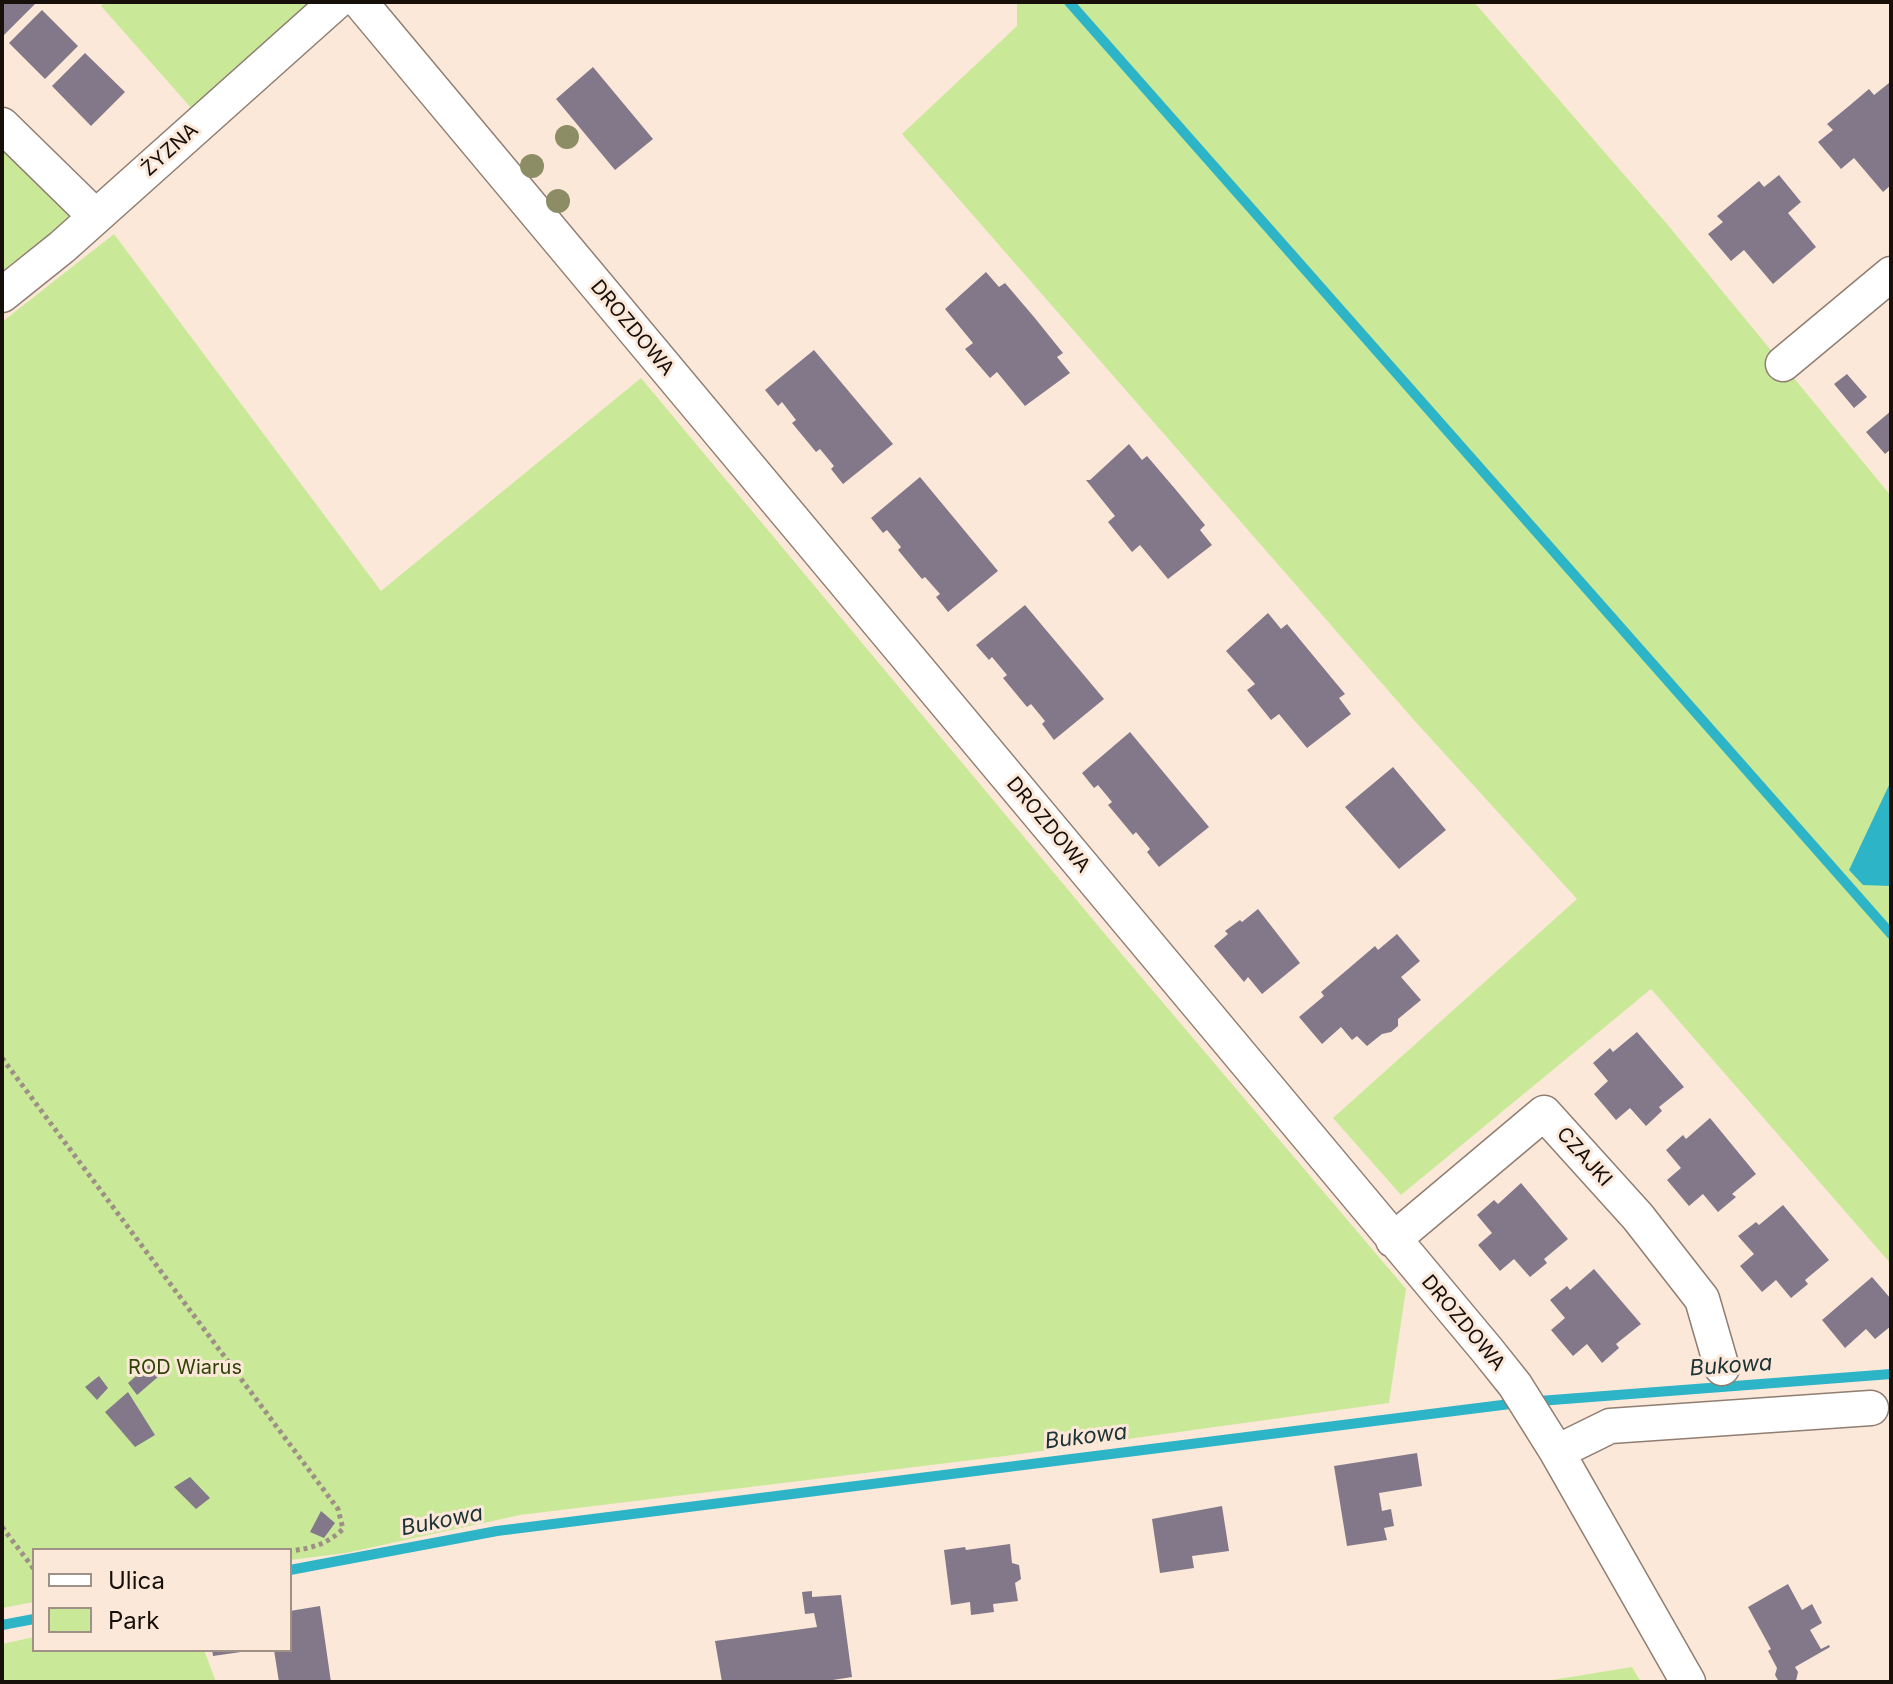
<!DOCTYPE html>
<meta charset="utf-8">
<style>
body{margin:0}
#map{position:relative;width:1893px;height:1684px;overflow:hidden;background:#fce8d9;font-family:Inter,sans-serif}
canvas{display:block}
.frame{position:absolute;inset:0;border:4px solid #160f0a;pointer-events:none}
.legend{position:absolute;left:32px;top:1548px;width:260px;height:104px;box-sizing:border-box;background:#fce8d9;border:2px solid #a09186;margin:0;padding:10px 14px;list-style:none;font-size:24px;color:#160f0a}
.legend li{display:flex;align-items:center;gap:16px;height:40px}
.legend b{width:40px;border:2px solid #a09186}
</style>
<div id="map">
<canvas width="1893" height="1684"></canvas>
<div class="frame"></div>
<ul class="legend">
<li><b style="height:10px;background:#fff"></b>Ulica</li>
<li><b style="height:22px;background:#c9e999"></b>Park</li>
</ul>
</div>
<script>
const ctx = document.querySelector('canvas').getContext('2d');
ctx.lineJoin = 'round';
function fillPath(path, color) { ctx.fillStyle = color; ctx.fill(path, 'evenodd'); }
function strokePath(path, color, width, dash) { ctx.strokeStyle = color; ctx.lineWidth = width; ctx.lineCap = dash ? 'butt' : 'round'; ctx.setLineDash(dash || []); ctx.stroke(path); }
function label(font, color, halo, rows, align = 'center') {
  ctx.font = font + ' Inter,sans-serif'; ctx.lineWidth = 6; ctx.setLineDash([]); ctx.textBaseline = 'middle'; ctx.strokeStyle = halo; ctx.fillStyle = color; for (const [text, x, y, turn = 0] of rows) {
    ctx.save(); ctx.translate(x, y); ctx.rotate((+turn || 0) * Math.PI / 180); ctx.textAlign = isNaN(turn) ? turn : align; if (halo) ctx.strokeText(text, 0, 0); ctx.fillText(text, 0, 0); ctx.restore();
  }
}
const green = new Path2D(`
 M 105,2 L 312,2 L 192,109 L 101,6 Z
 M 1017,2 L 1474,2 L 1667,224 L 1891,496 L 1891,1264 L 1651,989 L 1401,1195 L 1333,1118 L 1577,899 L 1413,719 L 902,134 L 1017,26 Z
 M 2,143 L 76,214 L 2,271 Z
 M 114,234 L 381,591 L 641,378 L 1120,952 L 1406,1289 L 1389,1403 L 1005,1456 L 520,1515 L 346,1553 L 290,1560 L 290,1550 L 34,1550 L 34,1602 L 2,1608 L 2,322 Z
 M 34,1637 L 34,1650 L 204,1650 L 216,1682 L 2,1682 L 2,1644 Z
 M 1632,1667 L 1641,1682 L 1540,1682 Z`);
const water = new Path2D(`
 M 1891,781 L 1891,886 L 1863,885 L 1849,870 Z`);
const stream = new Path2D(`
 M 1069,2 L 1891,934
 M 290,1570 L 497,1531 L 1526,1402 L 1891,1374
 M 2,1625 L 34,1619`);
const building = new Path2D(`
 M 2,2 L 37,2 L 2,37 Z
 M 42,10 L 78,46 L 45,79 L 9,43 Z
 M 85,53 L 125,92 L 91,126 L 52,86 Z
 M 593,67 L 653,139 L 615,170 L 556,99 Z
 M 1889,83 L 1891,185 L 1883,192 L 1854,158 L 1841,169 L 1818,142 L 1833,130 L 1827,124 L 1849,106 L 1869,89 L 1874,95 Z
 M 1779,175 L 1801,202 L 1788,213 L 1816,247 L 1773,284 L 1744,250 L 1731,261 L 1708,234 L 1723,222 L 1717,216 L 1759,181 L 1764,187 Z
 M 986,272 L 999,287 L 1005,283 L 1034,317 L 1063,353 L 1057,357 L 1070,373 L 1025,406 L 997,372 L 990,378 L 965,349 L 973,343 L 945,309 Z
 M 814,350 L 893,444 L 843,484 L 831,469 L 834,466 L 820,449 L 816,452 L 792,423 L 796,420 L 782,402 L 778,406 L 765,390 Z
 M 1847,374 L 1867,397 L 1854,408 L 1834,384 Z
 M 1891,411 L 1891,449 L 1885,454 L 1866,432 Z
 M 1129,444 L 1142,460 L 1147,456 L 1176,490 L 1205,525 L 1200,530 L 1212,545 L 1168,579 L 1140,545 L 1132,552 L 1108,522 L 1115,516 L 1086,480 L 1090,480 Z
 M 920,477 L 998,571 L 948,612 L 936,597 L 940,594 L 925,577 L 922,579 L 898,550 L 901,547 L 887,530 L 883,533 L 871,518 Z
 M 1025,605 L 1104,699 L 1054,740 L 1042,724 L 1045,721 L 1031,704 L 1027,707 L 1003,678 L 1007,675 L 992,657 L 989,660 L 976,645 Z
 M 1268,613 L 1281,629 L 1287,624 L 1345,694 L 1339,698 L 1351,714 L 1307,748 L 1279,714 L 1271,720 L 1247,690 L 1255,684 L 1226,651 Z
 M 1130,732 L 1209,827 L 1159,867 L 1147,852 L 1150,849 L 1136,832 L 1133,835 L 1108,805 L 1112,802 L 1098,785 L 1094,788 L 1082,773 Z
 M 1393,767 L 1446,830 L 1399,869 L 1345,807 Z
 M 1258,909 L 1300,963 L 1262,994 L 1248,977 L 1244,982 L 1214,946 L 1228,934 L 1225,931 L 1240,920 L 1242,922 Z
 M 1397,934 L 1420,961 L 1401,977 L 1421,1000 L 1398,1019 L 1398,1026 L 1391,1032 L 1382,1034 L 1367,1046 L 1357,1036 L 1352,1040 L 1341,1027 L 1322,1044 L 1299,1017 L 1324,996 L 1321,992 L 1375,946 L 1378,950 Z
 M 1637,1032 L 1684,1087 L 1659,1107 L 1662,1111 L 1646,1126 L 1630,1108 L 1616,1120 L 1594,1094 L 1608,1081 L 1593,1063 L 1610,1048 L 1613,1052 Z
 M 1710,1118 L 1756,1174 L 1732,1194 L 1736,1197 L 1718,1212 L 1703,1194 L 1689,1206 L 1667,1180 L 1681,1168 L 1666,1150 L 1683,1135 L 1686,1139 Z
 M 1521,1183 L 1568,1239 L 1544,1259 L 1547,1263 L 1530,1277 L 1514,1259 L 1500,1271 L 1478,1245 L 1492,1233 L 1477,1215 L 1494,1200 L 1498,1204 Z
 M 1783,1205 L 1829,1260 L 1805,1280 L 1808,1284 L 1791,1298 L 1776,1280 L 1762,1292 L 1740,1266 L 1754,1254 L 1738,1236 L 1756,1222 L 1759,1225 Z
 M 1594,1269 L 1641,1324 L 1616,1344 L 1619,1348 L 1602,1363 L 1587,1344 L 1573,1356 L 1551,1330 L 1565,1318 L 1550,1300 L 1567,1286 L 1570,1290 Z
 M 1872,1277 L 1891,1299 L 1891,1326 L 1875,1339 L 1866,1329 L 1845,1348 L 1822,1320 Z
 M 149,1365 L 159,1376 L 137,1395 L 128,1383 Z
 M 99,1376 L 108,1388 L 97,1400 L 85,1387 Z
 M 128,1392 L 155,1435 L 135,1447 L 105,1412 Z
 M 1417,1453 L 1422,1486 L 1379,1493 L 1382,1511 L 1391,1509 L 1394,1526 L 1384,1528 L 1387,1540 L 1347,1546 L 1334,1466 Z
 M 190,1477 L 210,1498 L 196,1509 L 174,1487 Z
 M 1222,1506 L 1229,1551 L 1192,1556 L 1194,1568 L 1160,1573 L 1152,1519 Z
 M 321,1511 L 335,1523 L 324,1538 L 310,1532 Z
 M 1010,1544 L 1012,1563 L 1019,1565 L 1021,1579 L 1015,1583 L 1018,1601 L 993,1604 L 994,1612 L 971,1615 L 970,1602 L 951,1605 L 944,1550 L 965,1547 L 966,1550 Z
 M 1788,1584 L 1802,1610 L 1812,1604 L 1822,1623 L 1810,1630 L 1821,1649 L 1829,1645 L 1830,1647 L 1795,1667 L 1798,1672 L 1796,1681 L 1779,1682 L 1775,1675 L 1777,1668 L 1768,1651 L 1771,1649 L 1748,1607 Z
 M 812,1591 L 812,1597 L 841,1595 L 852,1677 L 820,1682 L 722,1682 L 715,1641 L 817,1627 L 814,1613 L 805,1614 L 802,1592 Z
 M 320,1606 L 331,1682 L 279,1682 L 274,1650 L 290,1650 L 290,1611 Z
 M 212,1650 L 241,1650 L 241,1652 L 213,1656 Z`);
const path = new Path2D(`
 M 2,1058 L 338,1509 L 343,1529 C 326,1545 312,1548 290,1551
 M 2,1527 L 34,1569`);
const minor = new Path2D(`
 M 360,2 L 1487,1350 L 1515,1385 L 1557,1452 L 1688,1682
 M 2,125 L 95,216
 M 2,295 L 62,247 L 336,2
 M 1783,364 L 1891,274
 M 1393,1240 L 1544,1113 L 1638,1217 L 1702,1299 L 1722,1368
 M 1557,1452 L 1610,1426 L 1871,1408`);
const trees = [
 [567,137],
 [532,166],
 [558,201]
];
const streetNames = [
 ["ŻYZNA",170,150,-42],
 ["DROZDOWA",632,328,50],
 ["DROZDOWA",1048,825,50],
 ["CZAJKI",1584,1157,48],
 ["DROZDOWA",1463,1323,50]
];
const parkNames = [
 ["ROD Wiarus",185,1368]
];
const waterNames = [
 ["Bukowa",1731,1366,-4],
 ["Bukowa",1086,1437,-7],
 ["Bukowa",442,1521,-11]
];
fillPath(green, '#c9e999');
fillPath(water, '#2eb4c7');
strokePath(stream, '#2eb4c7', 10);
fillPath(building, '#82788a');
strokePath(minor, '#8f7e71', 37);
strokePath(path, '#9e9085', 5, [4, 4]);
strokePath(minor, '#fff', 34);
ctx.fillStyle = '#8c8d65';
for (const [x, y] of trees) { ctx.beginPath(); ctx.arc(x, y, 12, 0, 2 * Math.PI); ctx.fill(); }
label('20px', '#160f0a', '#fce8d9', streetNames);
label('20px', '#304306', '#fce8d9', parkNames);
label('italic 22px', '#1c3235', '#fce8d9', waterNames);
</script>
